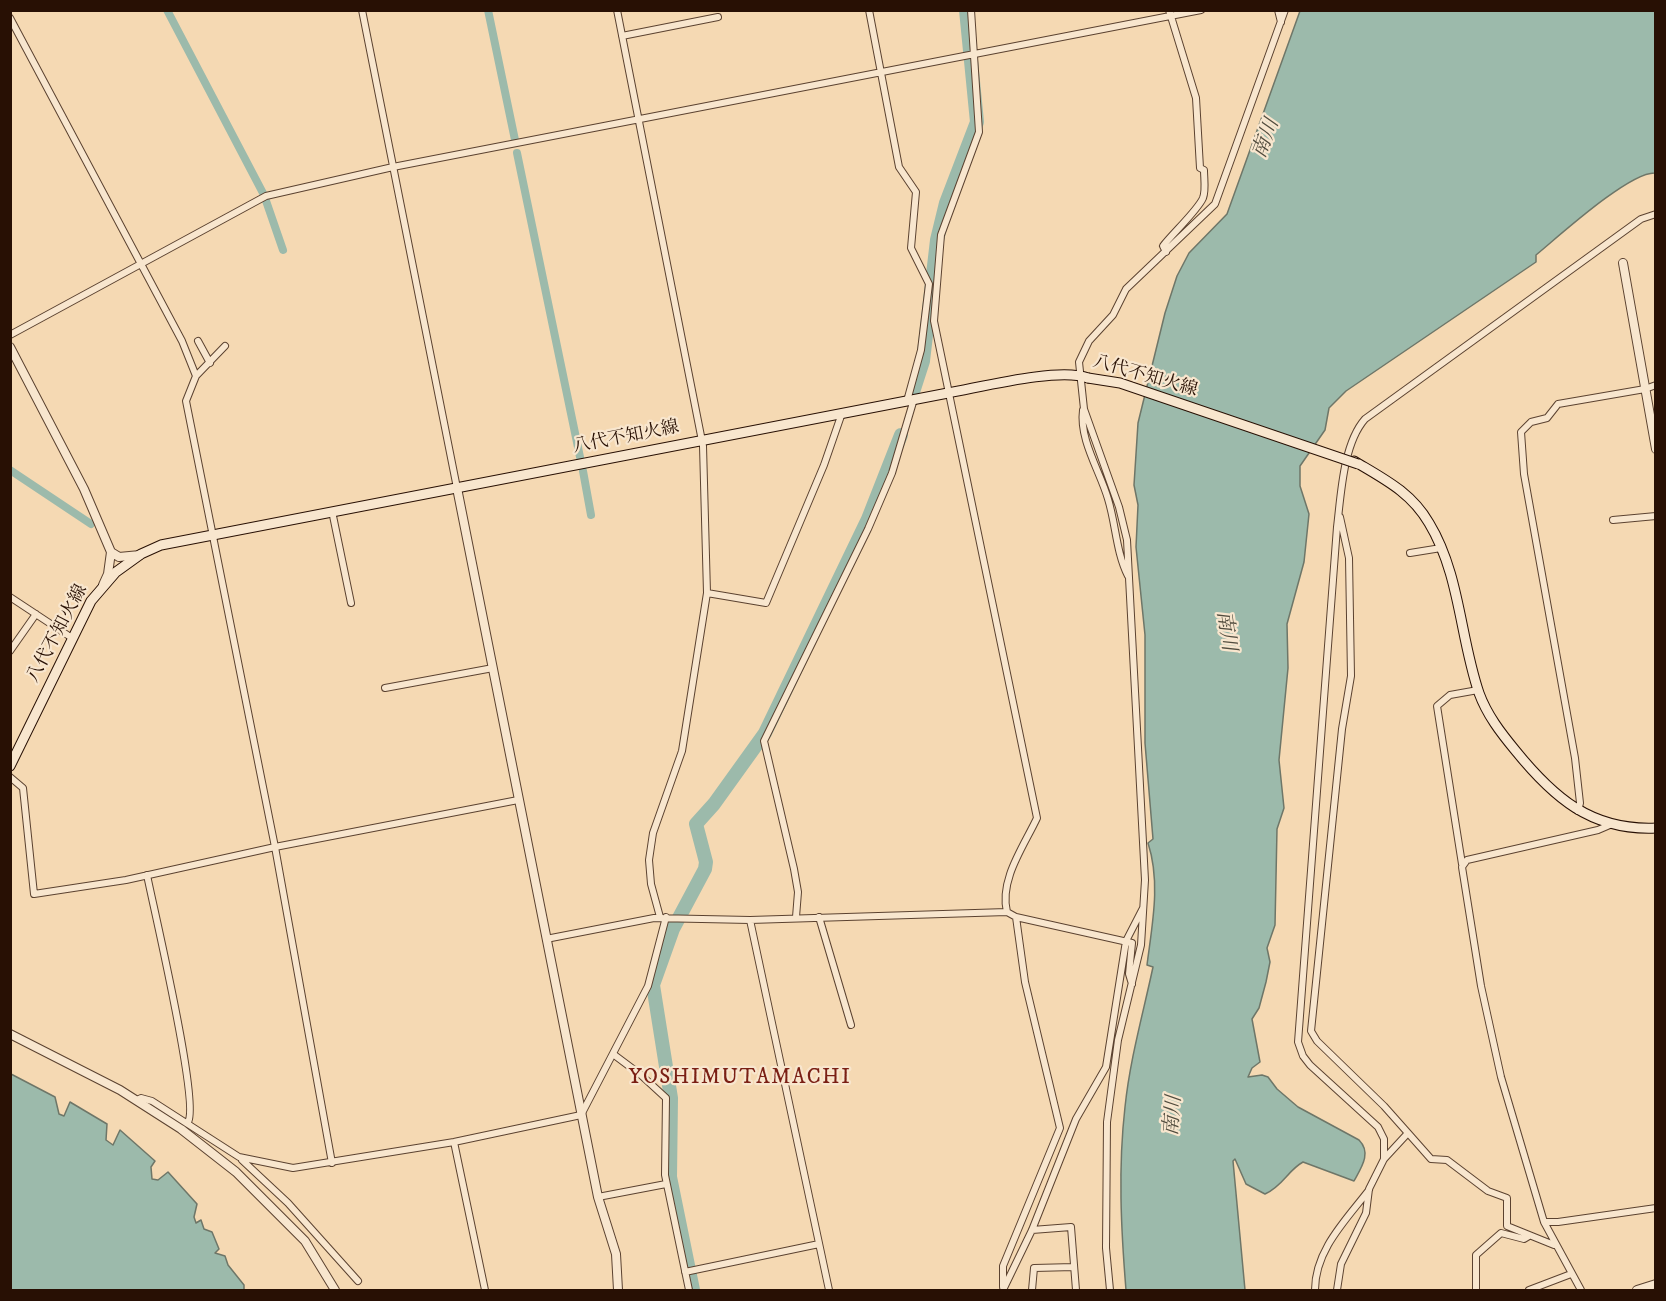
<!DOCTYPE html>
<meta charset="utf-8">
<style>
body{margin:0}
#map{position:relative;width:1666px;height:1301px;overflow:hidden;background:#f5d9b3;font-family:"IM FELL DW Pica",serif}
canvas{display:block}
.frame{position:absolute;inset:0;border:12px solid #281004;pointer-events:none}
</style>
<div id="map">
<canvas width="1666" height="1301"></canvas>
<div class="frame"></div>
</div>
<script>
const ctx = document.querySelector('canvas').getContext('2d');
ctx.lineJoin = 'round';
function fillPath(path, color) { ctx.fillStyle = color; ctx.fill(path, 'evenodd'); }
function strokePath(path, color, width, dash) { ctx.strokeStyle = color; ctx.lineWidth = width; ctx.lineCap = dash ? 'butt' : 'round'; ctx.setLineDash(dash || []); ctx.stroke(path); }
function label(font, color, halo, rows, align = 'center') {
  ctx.font = font + ' "IM FELL DW Pica","Noto Serif JP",serif'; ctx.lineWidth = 4.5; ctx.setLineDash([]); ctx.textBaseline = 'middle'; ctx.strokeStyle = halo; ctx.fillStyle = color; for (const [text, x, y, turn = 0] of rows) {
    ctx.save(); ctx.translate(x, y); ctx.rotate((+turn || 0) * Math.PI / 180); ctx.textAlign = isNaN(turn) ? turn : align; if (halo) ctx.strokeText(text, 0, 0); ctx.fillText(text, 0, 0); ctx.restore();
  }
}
const water = new Path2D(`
 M 1300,11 L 1655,11 L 1655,173 C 1629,172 1558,237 1536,255 L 1536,262 L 1346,391 L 1329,408 L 1325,430 L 1300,466 L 1300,486 L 1309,514 L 1304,562 L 1287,624 L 1288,668 L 1279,760 L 1284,808 L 1277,829 L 1275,925 L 1267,948 L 1270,962 L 1266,982 L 1259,1008 L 1252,1019 L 1260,1062 L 1252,1068 L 1248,1077 L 1262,1075 L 1268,1077 L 1277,1089 L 1298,1107 L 1359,1140 C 1372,1153 1361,1168 1354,1181 L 1303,1162 C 1287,1171 1284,1185 1265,1194 L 1246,1184 L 1235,1159 L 1233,1161 L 1245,1290 L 1126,1290 C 1121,1229 1118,1168 1125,1107 C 1130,1059 1143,1014 1153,967 L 1147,965 C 1152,925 1161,883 1148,843 L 1153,839 L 1145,743 L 1145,635 L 1136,547 L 1138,505 L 1134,485 L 1138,423 L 1165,313 L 1177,276 L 1189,253 L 1227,214 Z
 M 11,1074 L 55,1097 L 59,1114 L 64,1116 L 70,1102 L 107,1124 L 106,1140 L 113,1145 L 120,1130 L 155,1161 L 151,1167 L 152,1179 L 158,1180 L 168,1172 L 197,1204 L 194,1217 L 196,1223 L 201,1220 L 204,1229 L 212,1232 L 219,1249 L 215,1253 L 225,1256 L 228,1265 L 244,1285 L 244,1290 L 11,1290 Z`);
const canal = new Path2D(`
 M 167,10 L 264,195 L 283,250
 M 488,10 L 515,140
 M 517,153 L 580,457
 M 10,470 L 91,524
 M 583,471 L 591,515`);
const river = new Path2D(`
 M 913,392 L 923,361 L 937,240 L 946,203 L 977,122 L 966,10
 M 693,1290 L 670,1177 L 671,1098 L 653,985 L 673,929 L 705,869 L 706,862 L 696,824 L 714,804 L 765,733 L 868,519 L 901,435`);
const minor = new Path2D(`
 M 362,10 L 457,488
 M 617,10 L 703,446 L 707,593 L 682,751 L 653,833 L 649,860 L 651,884 L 660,917
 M 869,10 L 899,167 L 916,192 L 911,248 L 929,284 L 921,350 L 907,401
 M 971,10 L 979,132 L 941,235 L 934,321 L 1037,818 C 1024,846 999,880 1007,912
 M 1278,10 L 1281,22
 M 10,18 L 182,341 L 196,376 L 186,401 L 275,847 L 332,1163
 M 622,36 L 718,17
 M 1166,252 L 1163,246 C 1172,234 1198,210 1203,198 C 1206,190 1204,179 1204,170 L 1200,168 L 1196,98 L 1169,10
 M 10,335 L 266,196 L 393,167 L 1201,10
 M 198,341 L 210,363
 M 196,376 L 225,346
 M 1083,410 C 1079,440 1100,471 1108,499 C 1116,525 1116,552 1128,576
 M 332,511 L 351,603
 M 1340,517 L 1349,558 L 1351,676 L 1342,729 L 1311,1031 L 1317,1041 L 1384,1106 L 1408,1133
 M 1613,520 L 1656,516
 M 1410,553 L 1441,548
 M 707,593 L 766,603 L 824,465 L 842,413
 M 10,597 L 72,638
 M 10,651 L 36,614
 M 385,688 L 493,668
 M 10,777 L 23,788 L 34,894 L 126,880 L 275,847 L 518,800
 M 1578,811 L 1580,803 L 1575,758 L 1524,474 L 1521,432 L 1531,422 L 1547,418 L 1558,404 L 1645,389 L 1656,385
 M 1612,824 L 1598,830 L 1467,860 L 1462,867 L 1481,986 L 1501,1077 L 1544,1222 L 1558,1222 L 1656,1208
 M 1462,864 L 1437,706 L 1450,695 L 1478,690
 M 147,875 C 154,910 200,1104 188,1122
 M 796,917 L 798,892 L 794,869 L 764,741 L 868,529 L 892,473 L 914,399
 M 819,917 L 851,1025
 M 750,920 L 829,1290
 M 546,939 L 654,918 L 750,920 L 1007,912 L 1016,917 L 1132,943 L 1129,974 L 1132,984
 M 613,1054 L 641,1075 L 666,1098 L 665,1175 L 689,1290
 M 137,1100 L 141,1098 L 152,1101 L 239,1157 L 293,1168 L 454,1142 L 581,1115 L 648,986 L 666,917
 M 454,1142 L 485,1290
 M 1384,1159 L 1384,1139 L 1378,1127 L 1310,1065 L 1303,1056 L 1298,1042 L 1337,527 C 1341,495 1343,444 1365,419 L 1641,219 L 1656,214
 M 242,1160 L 288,1203 L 358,1281
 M 598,1197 L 666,1184
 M 1544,1222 L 1581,1290
 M 1032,1230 L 1071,1227 L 1076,1290
 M 685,1272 L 819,1244
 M 1003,1287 L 1003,1266 L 1060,1128 L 1025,982 L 1016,917
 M 1003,1290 L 1032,1230 L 1076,1119 L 1106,1067 L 1126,941 L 1143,908
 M 1032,1290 L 1034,1268 L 1074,1267
 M 1110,1290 L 1106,1248 L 1107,1122 L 1118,1040 L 1141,945 L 1145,880 L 1127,540 L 1119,507 L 1084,409 L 1079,362 L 1089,341 L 1113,315 L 1126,289 L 1215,204 L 1285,10
 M 1315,1290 C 1315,1250 1346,1220 1369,1190
 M 1337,1290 L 1341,1264 L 1366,1213 L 1369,1189 L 1384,1159 L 1408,1133 L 1431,1159 L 1447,1160 L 1488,1191 L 1507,1198 L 1507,1226 L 1554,1245
 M 1476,1290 L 1476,1255 L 1501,1233 L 1524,1239 L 1529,1236
 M 1529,1290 L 1571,1274`);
const tertiary = new Path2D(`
 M 1623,263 L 1656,449
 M 10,347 L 84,489 L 111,552 L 108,574 L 103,585
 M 457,488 L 598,1197 L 616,1254 L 618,1290
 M 111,552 L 119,557 L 140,555
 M 10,1034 L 120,1090 L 181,1129 L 236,1172 L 305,1241 L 335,1290
 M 1637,1290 L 1656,1284`);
const secondary = new Path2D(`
 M 1354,461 C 1384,479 1411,492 1429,523 C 1460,574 1460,638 1479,693 C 1487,715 1501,733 1515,750 C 1553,797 1591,831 1656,828
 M 10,766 L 91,601 L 116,572 L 141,554 L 161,545 L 948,393 C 982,387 1059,367 1088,378`);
const secondaryBridge = new Path2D(`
 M 1088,378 L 1120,383 L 1358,464`);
const streetNames = [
 ["八代不知火線",1145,377,16],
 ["八代不知火線",626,438,-11],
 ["八代不知火線",58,634,-62]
];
const waterNames = [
 ["南川",1267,139,-69],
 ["南川",1225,631,82],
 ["南川",1174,1116,-85]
];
const quarterNames = [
 ["YOSHIMUTAMACHI",740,1079]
];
fillPath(water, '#9cbaab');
strokePath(water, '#6e7668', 1.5);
strokePath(canal, '#9cbaab', 8);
strokePath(river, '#9cbaab', 14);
strokePath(minor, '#5b4230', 8);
strokePath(tertiary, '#5b4230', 10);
strokePath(secondary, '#281004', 11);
strokePath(minor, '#f8e6ce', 6);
strokePath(tertiary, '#f8e6ce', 8);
strokePath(secondary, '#f8e6ce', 9);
strokePath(secondaryBridge, '#281004', 11, []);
strokePath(secondaryBridge, '#f8e6ce', 9);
label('18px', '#281004', '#f8e6ce', streetNames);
label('italic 20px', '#514c3e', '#f8e6ce', waterNames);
ctx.letterSpacing = '1.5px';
label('21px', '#7a1f14', '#f8e6ce', quarterNames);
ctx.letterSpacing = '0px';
</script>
